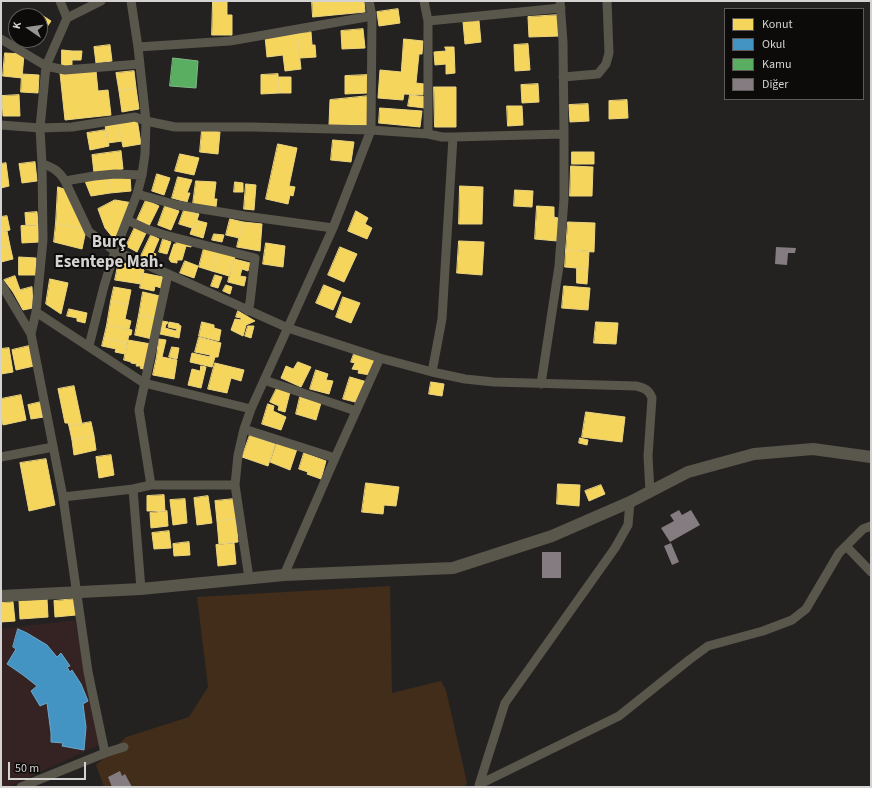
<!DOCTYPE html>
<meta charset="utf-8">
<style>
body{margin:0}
#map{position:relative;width:872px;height:788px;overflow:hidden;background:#232221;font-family:"Source Sans 3",sans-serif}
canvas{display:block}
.frame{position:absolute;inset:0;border:2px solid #d4d3d1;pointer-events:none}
.legend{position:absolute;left:724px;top:8px;width:140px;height:92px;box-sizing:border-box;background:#0c0b0a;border:1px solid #5c5b5a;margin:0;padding:5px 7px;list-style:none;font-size:12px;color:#d4d3d1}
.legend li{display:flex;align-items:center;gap:8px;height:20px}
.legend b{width:20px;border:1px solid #5c5b5a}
.north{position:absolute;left:8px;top:8px;width:40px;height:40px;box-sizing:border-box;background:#0c0b0a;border:1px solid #5c5b5a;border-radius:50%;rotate:283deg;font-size:11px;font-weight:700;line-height:16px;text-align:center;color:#d4d3d1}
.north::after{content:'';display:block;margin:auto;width:14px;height:18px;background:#969593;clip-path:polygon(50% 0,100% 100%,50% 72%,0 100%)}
.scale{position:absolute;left:8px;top:762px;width:78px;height:18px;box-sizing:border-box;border:2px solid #d4d3d1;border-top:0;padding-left:5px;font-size:12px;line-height:14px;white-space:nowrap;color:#d4d3d1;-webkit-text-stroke:3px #0c0b0a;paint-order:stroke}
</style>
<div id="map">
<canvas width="872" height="788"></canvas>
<div class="frame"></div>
<ul class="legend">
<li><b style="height:11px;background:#f6d55c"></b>Konut</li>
<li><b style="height:11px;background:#4393c3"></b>Okul</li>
<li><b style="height:11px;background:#5aae61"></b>Kamu</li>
<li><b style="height:11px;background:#847c81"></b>Diğer</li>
</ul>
<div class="north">K</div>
<div class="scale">50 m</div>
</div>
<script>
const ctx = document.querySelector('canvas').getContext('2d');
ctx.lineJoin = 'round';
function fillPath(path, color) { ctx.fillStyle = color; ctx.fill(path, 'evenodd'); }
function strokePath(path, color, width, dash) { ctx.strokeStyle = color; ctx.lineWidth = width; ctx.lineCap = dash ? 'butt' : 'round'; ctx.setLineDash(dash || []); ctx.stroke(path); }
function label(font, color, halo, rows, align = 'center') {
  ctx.font = font + ' "Source Sans 3",sans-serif'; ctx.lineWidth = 4; ctx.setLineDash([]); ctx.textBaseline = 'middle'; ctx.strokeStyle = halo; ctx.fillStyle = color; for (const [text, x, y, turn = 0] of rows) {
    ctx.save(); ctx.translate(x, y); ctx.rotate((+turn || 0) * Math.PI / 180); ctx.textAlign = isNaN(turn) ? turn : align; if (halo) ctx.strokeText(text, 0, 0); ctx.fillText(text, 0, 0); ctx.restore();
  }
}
const education = new Path2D(`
 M 75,620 L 99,745 L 8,787 L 1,787 L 1,629 Z`);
const green = new Path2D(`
 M 390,586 L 392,693 L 441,681 L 446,690 L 467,783 L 465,787 L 104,787 L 96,765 L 126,737 L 189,717 L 208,687 L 197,597 Z`);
const homes = new Path2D(`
 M 213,1 L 227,1 L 227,15 L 232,15 L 232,35 L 212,35 Z
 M 312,1 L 364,1 L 365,12 L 313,17 Z
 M 398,9 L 400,23 L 379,26 L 377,12 Z
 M 34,10 L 51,21 L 40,37 L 40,16 L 30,16 Z
 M 559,15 L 560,36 L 529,37 L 528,17 Z
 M 479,21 L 481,42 L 465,44 L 463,22 Z
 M 363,29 L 365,48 L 342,49 L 341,31 Z
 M 311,32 L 312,45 L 315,45 L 316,57 L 300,58 L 297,33 Z
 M 297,33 L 301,69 L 285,71 L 283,55 L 267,57 L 265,36 Z
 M 404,39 L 423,41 L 422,54 L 419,54 L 416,83 L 424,84 L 423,95 L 404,94 L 403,100 L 378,98 L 380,70 L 401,72 Z
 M 528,44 L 530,70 L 515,71 L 514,45 Z
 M 110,45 L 112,61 L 96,63 L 94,47 Z
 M 445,47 L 454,47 L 455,73 L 446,74 L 446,64 L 435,65 L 434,52 L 446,51 Z
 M 62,50 L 72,51 L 72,66 L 62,66 Z
 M 72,51 L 82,51 L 81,60 L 72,60 Z
 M 5,53 L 24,54 L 22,78 L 3,76 Z
 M 96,71 L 98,91 L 108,90 L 111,115 L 65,120 L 60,73 Z
 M 134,71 L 136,88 L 119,91 L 116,73 Z
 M 22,74 L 39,75 L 38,93 L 21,92 Z
 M 278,74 L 279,93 L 261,94 L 261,75 Z
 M 367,75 L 368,93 L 345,94 L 345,76 Z
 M 279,77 L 291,77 L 291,93 L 279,93 Z
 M 538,84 L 539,102 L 522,103 L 521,85 Z
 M 434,87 L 456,87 L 456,127 L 435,127 Z
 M 136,88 L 139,109 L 122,112 L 119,91 Z
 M 19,95 L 20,116 L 3,116 L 2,96 Z
 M 410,95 L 427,97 L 425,108 L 408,106 Z
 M 369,96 L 368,125 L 329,125 L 330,100 Z
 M 627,100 L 628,118 L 609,119 L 609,101 Z
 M 588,104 L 589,121 L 570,122 L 569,105 Z
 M 507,106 L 522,106 L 523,125 L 508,126 Z
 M 380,108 L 422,111 L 420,127 L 379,123 Z
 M 137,119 L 141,144 L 123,147 L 118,123 Z
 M 118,123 L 122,141 L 108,143 L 105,125 Z
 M 106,130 L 109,146 L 90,150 L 87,133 Z
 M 202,130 L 220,132 L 218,154 L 200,152 Z
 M 333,140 L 354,142 L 351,162 L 331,160 Z
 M 278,144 L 297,148 L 289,186 L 295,187 L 293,196 L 290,195 L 288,204 L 266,199 Z
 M 121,151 L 123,169 L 94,173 L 92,155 Z
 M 572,152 L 594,152 L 594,164 L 572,164 Z
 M 180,154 L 199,158 L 194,175 L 175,171 Z
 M 35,162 L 37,181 L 22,183 L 19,164 Z
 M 6,163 L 9,186 L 1,188 L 1,164 Z
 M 571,166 L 593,167 L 592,196 L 570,196 Z
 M 157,174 L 170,178 L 164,195 L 152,191 Z
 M 130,176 L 131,191 L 110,193 L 108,177 Z
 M 108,177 L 110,193 L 91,196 L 85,181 Z
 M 178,177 L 192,180 L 187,193 L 190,193 L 187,202 L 172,198 Z
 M 196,181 L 216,182 L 214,199 L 217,199 L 216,207 L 193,204 Z
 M 235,182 L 243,183 L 243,192 L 234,192 Z
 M 246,184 L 256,185 L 254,210 L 244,209 Z
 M 460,186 L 483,187 L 482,224 L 459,224 Z
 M 58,187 L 67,190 L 86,230 L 56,223 Z
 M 515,190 L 533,191 L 532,207 L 514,206 Z
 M 115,200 L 133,203 L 114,239 L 105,228 L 98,209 Z
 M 146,200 L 159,206 L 149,226 L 137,220 Z
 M 165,206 L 179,211 L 171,230 L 158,225 Z
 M 537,206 L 554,207 L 554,217 L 558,218 L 557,241 L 535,239 Z
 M 184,210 L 199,214 L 197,220 L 199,221 L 197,227 L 193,226 L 192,228 L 179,224 Z
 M 356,211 L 368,218 L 365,224 L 372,228 L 367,239 L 348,231 Z
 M 37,212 L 38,225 L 26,225 L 25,213 Z
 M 7,216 L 10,230 L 1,232 L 1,217 Z
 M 230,219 L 243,222 L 239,238 L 226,235 Z
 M 199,221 L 207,223 L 203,238 L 190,234 L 193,226 L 197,227 Z
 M 243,222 L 262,224 L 260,251 L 237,247 Z
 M 568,222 L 595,223 L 594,252 L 566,250 Z
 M 56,223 L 86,230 L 82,249 L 54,242 Z
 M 38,225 L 39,242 L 22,243 L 21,226 Z
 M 136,225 L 147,231 L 137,252 L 126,246 Z
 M 7,231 L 10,246 L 1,248 L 1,232 Z
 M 214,234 L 224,235 L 222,242 L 212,240 Z
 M 151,235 L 159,239 L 153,253 L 156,254 L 153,261 L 141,256 Z
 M 163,239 L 171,242 L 167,254 L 159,252 Z
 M 459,241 L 484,242 L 482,275 L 457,273 Z
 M 176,242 L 192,244 L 191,247 L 186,246 L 182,260 L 177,260 L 177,263 L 171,262 L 169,259 L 174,244 L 177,244 Z
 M 266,243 L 285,246 L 283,267 L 263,264 Z
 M 10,246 L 13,259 L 1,262 L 1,248 Z
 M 340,247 L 357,254 L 344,282 L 328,275 Z
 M 204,248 L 218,252 L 212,271 L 199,267 Z
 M 566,250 L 589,251 L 588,269 L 565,267 Z
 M 218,252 L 235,257 L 229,276 L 212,271 Z
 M 19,257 L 36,258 L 36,275 L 19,275 Z
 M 234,259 L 250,263 L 248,271 L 242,269 L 240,276 L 246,277 L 244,286 L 228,282 Z
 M 119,261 L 144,270 L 141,284 L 115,280 Z
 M 185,261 L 198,266 L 194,278 L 180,273 Z
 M 577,268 L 588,269 L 587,284 L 577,283 Z
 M 143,273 L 163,277 L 161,288 L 155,286 L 154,291 L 140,288 Z
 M 215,275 L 222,277 L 218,288 L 211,286 Z
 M 15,276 L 20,290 L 13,292 L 4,280 Z
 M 50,279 L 68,283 L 61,314 L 46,304 Z
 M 226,285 L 232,287 L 230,294 L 223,291 Z
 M 324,285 L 341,292 L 333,310 L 316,303 Z
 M 564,286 L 590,288 L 588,310 L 562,308 Z
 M 32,287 L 33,308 L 23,310 L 13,292 Z
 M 114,287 L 131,290 L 128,305 L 111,301 Z
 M 143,292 L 160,296 L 156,319 L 139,315 Z
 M 343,297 L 360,303 L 351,323 L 336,317 Z
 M 111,301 L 128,305 L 125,319 L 131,321 L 129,329 L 107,325 Z
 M 69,309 L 87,313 L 85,323 L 77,321 L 77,318 L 67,316 Z
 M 238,311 L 255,321 L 246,325 L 243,336 L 231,330 L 235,319 L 241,320 L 241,318 L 236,317 Z
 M 139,315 L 156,319 L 152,339 L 135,335 Z
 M 162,321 L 168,322 L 167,324 L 166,324 L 165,328 L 176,331 L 177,329 L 168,327 L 169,322 L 179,324 L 179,325 L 181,326 L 179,338 L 160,334 Z
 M 202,322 L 214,325 L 214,328 L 221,330 L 219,341 L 199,336 Z
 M 596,322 L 618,323 L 616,344 L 594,343 Z
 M 107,325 L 132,330 L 131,335 L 129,335 L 127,343 L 104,338 Z
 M 248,326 L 254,326 L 251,338 L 245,336 Z
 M 199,337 L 221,343 L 218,357 L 215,357 L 212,367 L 190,362 L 192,353 L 210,357 L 210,355 L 195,352 Z
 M 104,338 L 127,343 L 125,354 L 115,352 L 116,349 L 102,346 Z
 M 159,339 L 166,340 L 162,357 L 157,356 Z
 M 128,340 L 151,344 L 146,370 L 140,368 L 141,366 L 136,366 L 137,364 L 131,363 L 131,362 L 124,360 Z
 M 29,346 L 34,366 L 16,370 L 12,350 Z
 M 172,347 L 179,348 L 177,359 L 169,357 Z
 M 9,348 L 13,372 L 1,374 L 1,349 Z
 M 354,354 L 375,360 L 370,375 L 358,373 L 359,370 L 352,369 L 355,363 L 351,362 Z
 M 157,356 L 177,360 L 174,379 L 153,375 Z
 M 298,362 L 311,367 L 301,387 L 281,378 L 286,366 L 293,369 Z
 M 215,363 L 244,370 L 241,381 L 231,378 L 227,393 L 208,389 Z
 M 201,366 L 206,367 L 201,388 L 188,385 L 192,369 L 200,371 Z
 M 316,370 L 328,374 L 326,380 L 333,381 L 329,394 L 310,389 Z
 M 350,377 L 367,382 L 359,403 L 343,399 Z
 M 431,382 L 444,384 L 442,396 L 429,394 Z
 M 74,386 L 82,424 L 69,426 L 68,423 L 65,423 L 58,389 Z
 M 277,388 L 290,392 L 285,412 L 278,410 L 279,406 L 270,402 Z
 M 21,395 L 26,420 L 3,425 L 1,414 L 1,399 Z
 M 300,397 L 321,403 L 316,420 L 296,414 Z
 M 41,402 L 44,417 L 31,419 L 28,405 Z
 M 268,404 L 274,406 L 273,411 L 286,417 L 281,430 L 262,424 Z
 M 586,412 L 625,417 L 622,442 L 582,437 Z
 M 91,422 L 94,436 L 72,440 L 69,426 Z
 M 250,435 L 275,444 L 268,466 L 242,457 Z
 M 94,436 L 96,450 L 74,455 L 72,440 Z
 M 580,438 L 588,440 L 587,445 L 579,443 Z
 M 277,442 L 297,449 L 290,470 L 270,462 Z
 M 304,453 L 326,461 L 321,479 L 307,474 L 308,472 L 299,469 Z
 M 111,455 L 114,475 L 99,478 L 96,457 Z
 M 46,459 L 55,505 L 29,511 L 20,463 Z
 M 366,483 L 399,487 L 396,506 L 384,505 L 383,514 L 362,512 Z
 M 558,484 L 580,485 L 579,506 L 557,504 Z
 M 601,485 L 605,494 L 589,501 L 585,491 Z
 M 164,495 L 165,511 L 147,511 L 147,496 Z
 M 208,496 L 212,523 L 197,525 L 194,498 Z
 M 185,499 L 187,523 L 173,525 L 170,500 Z
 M 234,499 L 236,519 L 217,521 L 215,501 Z
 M 167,511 L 168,526 L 151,528 L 150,513 Z
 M 236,519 L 238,542 L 219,544 L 217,521 Z
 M 169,531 L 171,548 L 154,549 L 152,533 Z
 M 189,542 L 190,555 L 174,556 L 173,544 Z
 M 234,543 L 236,564 L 218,566 L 216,545 Z
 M 47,599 L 48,617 L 20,619 L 19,601 Z
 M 75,599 L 76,615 L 55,617 L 54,601 Z
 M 13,602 L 15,621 L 1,622 L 1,603 Z`);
const schools = new Path2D(`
 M 18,629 L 27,633 L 47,645 L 57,657 L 61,653 L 70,666 L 67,667 L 70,672 L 72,670 L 81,684 L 88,701 L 83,704 L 86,727 L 84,750 L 62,746 L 63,743 L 51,742 L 51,733 L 47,703 L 40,706 L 31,691 L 37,686 L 23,675 L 7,664 L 16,649 L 13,647 Z`);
const public = new Path2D(`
 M 173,58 L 198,61 L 196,88 L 170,86 Z`);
const building = new Path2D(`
 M 776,247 L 796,248 L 795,253 L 788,253 L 787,265 L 775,264 Z
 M 679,510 L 682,515 L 691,510 L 700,525 L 670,542 L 661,528 L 674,521 L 670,515 Z
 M 671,543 L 679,562 L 672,565 L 664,546 Z
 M 542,552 L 561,552 L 561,578 L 542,578 Z
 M 120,771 L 122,776 L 125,774 L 132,787 L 112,787 L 108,777 Z`);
const minor = new Path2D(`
 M 60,1 L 67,18 L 46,66 L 40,128 L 42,164 L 43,240 L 36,312 L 31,334 L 63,497 L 88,672 L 105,753
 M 424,1 L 428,21 L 428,134
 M 67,18 L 101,1
 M 428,21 L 561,8
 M 1,39 L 46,66 L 65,70 L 140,64
 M 138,47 L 230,41 L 372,16
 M 563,77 L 598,74 L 606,64 L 609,53 L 607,1
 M 1,125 L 40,128 L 72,127 L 135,117 L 146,121 L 175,127 L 252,127 L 371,130 L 428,134 L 442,137 L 453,137 L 564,134
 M 42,164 C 53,167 59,171 65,181 L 89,232 L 115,251 L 168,274 L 288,328 L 380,358 L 432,372 L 465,379 L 494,382 L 636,386 C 645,388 649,390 652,398 L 648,456 L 650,492
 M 65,181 L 94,176 L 115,174 L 142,175
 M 137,194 L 177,205 L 245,216 L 333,228
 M 127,220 L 149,230 L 165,235 L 255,258 L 250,302 L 248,311
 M 1,284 L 31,334
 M 36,312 L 144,383 L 251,409
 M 89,346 L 104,286 L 115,251 L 137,194 L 142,175 L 145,154 L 146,121 L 138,47 L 131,1
 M 432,372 L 442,319 L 453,137
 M 264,380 L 356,411
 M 541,384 L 559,266 L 564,199 L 564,134 L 563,42 L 560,1
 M 244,429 L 335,458
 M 1,457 L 53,447
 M 151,485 L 139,410 L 168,274
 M 133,489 L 141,589
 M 63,497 L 133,489 L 151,485 L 235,485
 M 846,546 L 871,572
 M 284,575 L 335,458 L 380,358
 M 249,578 L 235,485 L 238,455 L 244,429 L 251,409 L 333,228 L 371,130 L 372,16 L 369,1
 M 479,785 L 505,703 L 615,548 L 628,525 L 630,502
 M 21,787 L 105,753 L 124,747
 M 482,787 L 480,784 L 619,716 L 689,660 L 708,646 L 763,631 L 792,620 L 806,609 L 839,553 L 863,529 L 871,526`);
const tertiary = new Path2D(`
 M 1,596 L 141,589 L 284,575 L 453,568 L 552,536 L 630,502 L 688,472 L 754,454 L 813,449 L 871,457`);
const districtNames = [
 ["Burç",109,243],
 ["Esentepe Mah.",109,263]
];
fillPath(education, '#342322');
fillPath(green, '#422c1a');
fillPath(homes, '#f6d55c');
strokePath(homes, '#ecd47f', 1);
fillPath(schools, '#4393c3');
strokePath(schools, '#6ea6c7', 1);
fillPath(public, '#5aae61');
strokePath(public, '#7fb983', 1);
fillPath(building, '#847c81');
strokePath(minor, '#59564b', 9);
strokePath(tertiary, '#59564b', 12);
label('bold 17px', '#d4d3d1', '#0c0b0a', districtNames);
</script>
